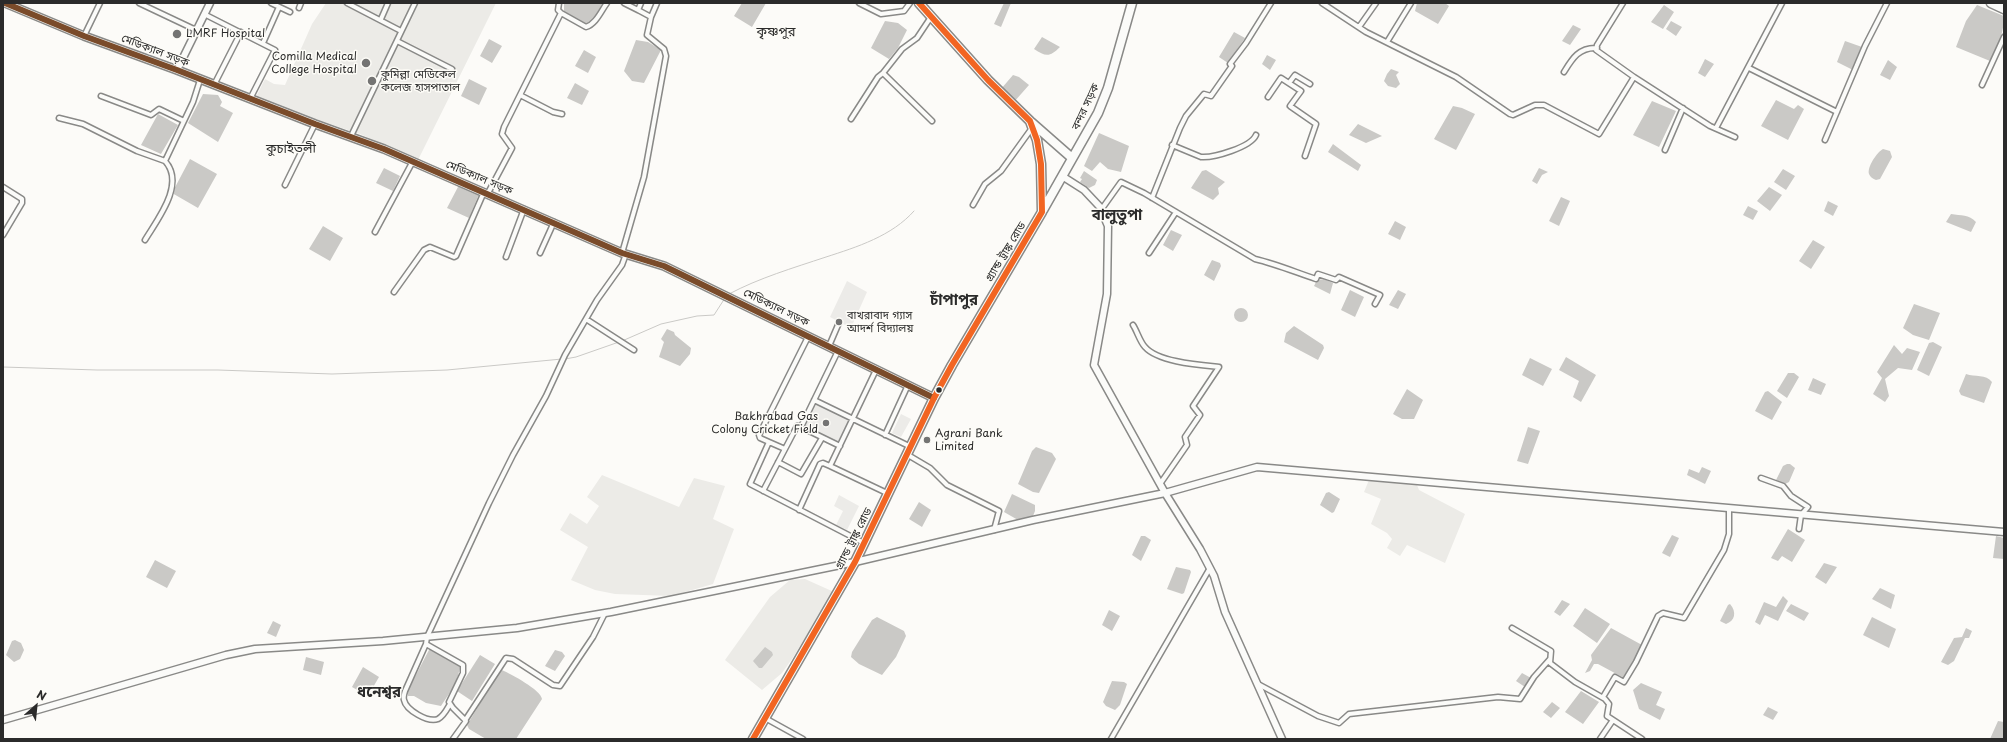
<!DOCTYPE html>
<meta charset="utf-8">
<style>
body{margin:0}
#map{position:relative;width:2007px;height:742px;overflow:hidden;background:#fcfbf8;font-family:"Playpen Sans",sans-serif}
canvas{display:block}
.frame{position:absolute;inset:0;border:4px solid #2b2b2b;pointer-events:none}
.north{position:absolute;left:16px;top:686px;width:40px;height:40px;-webkit-text-stroke:3px #fdfcf7;paint-order:stroke;rotate:27deg;font-size:11px;font-weight:700;line-height:16px;text-align:center;color:#2b2b2b}
.north::after{content:'';display:block;margin:auto;width:14px;height:18px;background:#2b2b2b;clip-path:polygon(50% 0,100% 100%,50% 72%,0 100%)}
</style>
<div id="map">
<canvas width="2007" height="742"></canvas>
<div class="frame"></div>
<div class="north">N</div>
</div>
<script>
const ctx = document.querySelector('canvas').getContext('2d');
ctx.lineJoin = 'round';
function fillPath(path, color) { ctx.fillStyle = color; ctx.fill(path, 'evenodd'); }
function strokePath(path, color, width, dash) { ctx.strokeStyle = color; ctx.lineWidth = width; ctx.lineCap = dash ? 'butt' : 'round'; ctx.setLineDash(dash || []); ctx.stroke(path); }
function label(font, color, halo, rows, align = 'center') {
  ctx.font = font + ' "Playpen Sans","Noto Sans Bengali",sans-serif'; ctx.lineWidth = 3; ctx.setLineDash([]); ctx.textBaseline = 'middle'; ctx.strokeStyle = halo; ctx.fillStyle = color; for (const [text, x, y, turn = 0] of rows) {
    ctx.save(); ctx.translate(x, y); ctx.rotate((+turn || 0) * Math.PI / 180); ctx.textAlign = isNaN(turn) ? turn : align; if (halo) ctx.strokeText(text, 0, 0); ctx.fillText(text, 0, 0); ctx.restore();
  }
}
const built = new Path2D(`
 M 326,3 L 496,3 L 418,160 L 360,134 L 255,99 L 265,79 L 274,84 L 285,85 L 312,24 Z
 M 602,475 L 679,507 L 694,478 L 725,486 L 713,519 L 734,529 L 713,584 L 671,596 L 615,594 L 595,590 L 571,580 L 588,547 L 560,530 L 570,513 L 587,524 L 599,506 L 587,497 Z
 M 1369,480 L 1417,485 L 1419,490 L 1465,514 L 1445,563 L 1407,545 L 1400,556 L 1387,548 L 1392,539 L 1387,533 L 1371,524 L 1381,499 L 1364,492 Z
 M 805,579 L 834,592 L 792,659 L 782,673 L 762,690 L 725,660 L 770,597 L 790,580 Z`);
const green = new Path2D(`
 M 847,281 L 867,292 L 851,328 L 830,317 Z
 M 815,403 L 849,420 L 838,442 L 803,425 Z
 M 901,414 L 911,419 L 901,437 L 892,433 Z
 M 839,495 L 859,506 L 847,530 L 836,525 L 843,511 L 834,506 Z`);
const water = new Path2D(`
 M 564,3 L 603,3 L 589,28 L 564,17 Z
 M 742,3 L 766,3 L 752,27 L 734,16 Z
 M 1004,3 L 1011,3 L 1001,27 L 994,24 Z
 M 1417,3 L 1445,3 L 1449,6 L 1438,24 L 1415,11 Z
 M 1664,5 L 1674,12 L 1663,29 L 1651,22 Z
 M 1977,5 L 2004,16 C 2004,33 1998,46 1990,61 L 1956,47 L 1966,21 Z
 M 885,21 L 898,23 L 907,30 L 898,48 L 889,59 L 871,48 Z
 M 1671,21 L 1682,27 L 1676,36 L 1666,29 Z
 M 1573,25 L 1581,29 L 1570,45 L 1562,41 Z
 M 1234,32 L 1245,38 L 1228,63 L 1219,57 Z
 M 1042,37 L 1060,47 C 1050,57 1046,57 1034,49 Z
 M 489,39 L 502,46 L 492,63 L 480,56 Z
 M 636,40 L 648,42 L 661,50 L 644,83 L 632,81 L 624,71 Z
 M 1845,41 L 1862,47 L 1853,70 L 1837,62 Z
 M 584,50 L 596,57 L 588,73 L 575,66 Z
 M 1267,55 L 1276,60 L 1270,70 L 1262,64 Z
 M 1705,59 L 1714,64 L 1705,77 L 1698,73 Z
 M 1888,60 L 1897,67 L 1890,80 L 1880,75 Z
 M 1391,69 L 1399,72 L 1396,75 L 1400,84 L 1396,88 L 1388,86 L 1384,81 L 1387,74 Z
 M 1013,75 L 1019,77 L 1029,85 L 1014,102 L 1001,89 Z
 M 469,79 L 487,88 L 479,105 L 461,96 Z
 M 575,83 L 589,91 L 582,105 L 567,98 Z
 M 203,94 L 218,95 L 222,102 L 220,106 L 233,113 L 218,142 L 188,123 Z
 M 1776,100 L 1794,109 L 1798,105 L 1804,109 L 1788,140 L 1761,126 Z
 M 1652,101 L 1676,111 L 1659,147 L 1633,135 Z
 M 1453,106 L 1462,108 L 1475,114 L 1456,150 L 1434,139 Z
 M 158,114 L 178,125 L 161,154 L 141,145 Z
 M 1358,124 L 1382,136 L 1366,143 L 1349,135 Z
 M 1099,133 L 1129,146 L 1121,172 L 1108,169 L 1100,162 L 1092,171 L 1084,166 Z
 M 1333,144 L 1361,165 L 1358,171 L 1328,152 Z
 M 1883,149 L 1890,151 L 1892,157 L 1880,179 L 1876,180 C 1873,179 1870,177 1869,174 C 1867,167 1877,152 1883,149 Z
 M 190,159 L 217,174 L 198,208 L 172,193 Z
 M 384,168 L 400,176 L 393,191 L 376,183 Z
 M 1539,168 L 1548,172 L 1542,175 L 1537,184 L 1532,181 Z
 M 1783,169 L 1795,176 L 1786,190 L 1774,182 Z
 M 1206,170 L 1225,182 L 1218,188 L 1219,194 L 1213,200 L 1191,188 L 1202,171 Z
 M 1084,171 L 1097,180 L 1095,185 L 1089,188 L 1080,182 L 1082,179 L 1080,178 Z
 M 459,185 L 479,194 L 469,218 L 447,208 Z
 M 1769,187 L 1782,195 L 1770,211 L 1757,201 Z
 M 1561,197 L 1570,201 L 1559,226 L 1549,221 Z
 M 1828,201 L 1838,206 L 1833,216 L 1824,211 Z
 M 1748,206 L 1758,211 L 1753,220 L 1743,215 Z
 M 1951,214 C 1961,216 1969,214 1976,222 L 1971,232 L 1946,222 Z
 M 1395,221 L 1406,227 L 1400,240 L 1388,234 Z
 M 323,226 L 343,238 L 330,261 L 309,249 Z
 M 1171,230 L 1182,235 L 1173,251 L 1163,245 Z
 M 1813,240 L 1825,247 L 1811,269 L 1799,261 Z
 M 1212,260 L 1220,263 L 1221,266 L 1214,281 L 1204,275 Z
 M 1324,279 L 1333,283 L 1330,294 L 1314,286 L 1317,280 Z
 M 1350,290 L 1364,297 L 1355,317 L 1341,310 Z
 M 1398,290 L 1406,294 L 1398,309 L 1389,305 Z
 M 1914,304 L 1940,313 L 1929,340 L 1913,335 L 1903,328 Z
 M1234 315a7 7 0 1 1 14 0a7 7 0 1 1-14 0Z
 M 1294,326 L 1323,345 L 1324,348 L 1318,360 L 1284,342 L 1286,333 Z
 M 667,329 L 674,332 L 675,335 L 691,348 L 690,354 L 680,366 L 659,357 L 664,342 L 661,339 Z
 M 1933,342 L 1942,347 L 1929,376 L 1917,370 L 1929,343 Z
 M 1894,345 L 1902,354 L 1907,348 L 1920,352 L 1912,370 L 1898,368 L 1885,379 L 1889,396 L 1885,402 L 1873,394 L 1882,378 L 1877,372 Z
 M 1566,357 L 1596,375 L 1581,402 L 1573,397 L 1579,381 L 1559,370 Z
 M 1530,358 L 1552,369 L 1543,386 L 1522,375 Z
 M 1788,373 L 1794,373 L 1799,377 L 1787,398 L 1777,391 Z
 M 1966,374 C 1975,377 1986,374 1992,382 L 1984,403 L 1961,395 L 1959,391 Z
 M 1813,378 L 1826,384 L 1821,395 L 1808,390 Z
 M 1407,389 L 1423,400 L 1414,419 L 1402,419 L 1393,414 Z
 M 1768,391 L 1782,402 L 1772,420 L 1755,411 L 1765,392 Z
 M 1528,427 L 1540,431 L 1528,464 L 1517,461 Z
 M 1036,447 L 1052,453 L 1056,459 L 1039,493 L 1033,492 L 1018,484 L 1032,451 Z
 M 1787,464 L 1790,464 L 1795,468 L 1789,482 L 1785,484 L 1776,480 L 1783,466 Z
 M 1702,467 L 1711,471 L 1705,484 L 1687,475 L 1689,469 L 1699,473 Z
 M 1329,492 L 1340,499 L 1334,512 L 1332,513 L 1320,505 L 1326,493 Z
 M 1012,494 L 1035,505 L 1035,511 L 1033,516 L 1018,520 L 1004,512 Z
 M 919,502 L 931,510 L 922,527 L 909,519 Z
 M 1788,529 L 1805,540 L 1792,562 L 1782,556 L 1778,561 L 1771,558 Z
 M 1672,535 L 1679,538 L 1670,557 L 1662,553 Z
 M 1141,536 L 1145,536 L 1151,540 L 1141,561 L 1132,555 Z
 M 1996,536 L 2004,538 L 2004,559 L 1993,558 Z
 M 155,560 L 176,571 L 167,588 L 146,577 Z
 M 1824,563 L 1837,567 L 1826,584 L 1815,577 Z
 M 1176,567 L 1190,570 L 1191,572 L 1184,593 L 1182,594 L 1167,589 Z
 M 1880,588 L 1895,595 L 1891,609 L 1872,599 Z
 M 1783,596 L 1788,601 L 1778,621 L 1765,615 L 1760,625 L 1755,622 L 1764,602 L 1776,607 Z
 M 1562,600 L 1570,604 L 1560,616 L 1554,612 Z
 M 1730,604 C 1737,612 1735,621 1726,624 L 1720,621 L 1728,605 Z
 M 1791,604 L 1809,613 L 1804,621 L 1786,611 Z
 M 1585,608 L 1610,624 L 1597,643 L 1573,626 Z
 M 1109,610 L 1120,616 L 1112,631 L 1102,625 Z
 M 877,617 L 904,631 L 906,636 L 896,657 L 882,675 L 859,664 L 851,657 L 852,652 L 872,620 Z
 M 1872,617 L 1896,629 L 1889,648 L 1863,635 Z
 M 273,621 L 281,625 L 276,637 L 267,633 Z
 M 1611,628 L 1642,645 L 1637,657 L 1624,678 L 1598,664 L 1594,664 L 1590,671 L 1585,673 L 1592,660 L 1591,655 Z
 M 1966,628 L 1972,631 L 1969,638 L 1965,638 L 1954,661 L 1948,665 L 1941,662 L 1954,638 L 1962,637 Z
 M 15,640 L 21,643 L 24,650 L 20,659 L 14,662 L 6,655 L 12,641 Z
 M 765,647 L 772,652 L 773,655 L 762,668 L 759,668 L 753,661 Z
 M 430,648 L 460,664 C 460,679 449,694 441,706 L 426,703 L 414,696 L 408,696 L 407,692 Z
 M 555,650 L 562,652 L 565,656 L 555,671 L 545,666 Z
 M 480,655 L 495,664 L 472,701 L 457,691 Z
 M 306,657 L 324,662 L 321,675 L 303,670 Z
 M 363,667 L 379,677 L 368,696 L 352,687 Z
 M 502,670 C 511,674 541,690 542,699 L 516,739 L 486,739 L 469,729 L 467,725 L 496,677 Z
 M 1522,673 L 1531,678 L 1525,687 L 1516,681 Z
 M 1112,681 L 1124,682 L 1127,684 L 1120,705 L 1115,710 L 1106,706 L 1103,702 Z
 M 1641,683 L 1662,692 L 1656,705 L 1665,709 L 1660,720 L 1639,709 L 1633,690 Z
 M 1581,691 L 1599,702 L 1583,724 L 1565,712 Z
 M 1552,702 L 1560,708 L 1551,718 L 1543,712 Z
 M 1768,707 L 1778,712 L 1773,720 L 1763,715 Z
 M 1998,721 L 2004,722 L 2004,739 L 1990,739 Z`);
const stream = new Path2D(`
 M 729,294 C 759,278 793,268 826,257 C 857,247 892,236 914,211
 M 622,341 L 661,324 L 697,316 L 714,315 L 725,298
 M 565,359 L 576,357 L 619,342
 M 3,367 L 97,370 L 218,370 L 332,374 L 447,370 L 562,359`);
const street = new Path2D(`
 M 139,3 L 196,30
 M 271,3 L 290,12
 M 347,3 L 401,31
 M 624,3 L 638,10
 M 641,3 L 638,10 L 651,17
 M 859,3 L 881,14 L 904,11 L 910,3
 M 1322,3 L 1366,32 L 1456,77 L 1510,114 L 1513,115 L 1535,105 L 1544,105 L 1599,134 L 1634,77 L 1596,50 L 1597,45 L 1623,3
 M 299,8 L 301,3
 M 561,13 L 586,27 C 596,24 601,11 607,3
 M 204,14 L 275,50 L 250,99
 M 931,17 L 917,38 L 902,49 L 883,73 L 932,121
 M 381,19 L 388,3
 M 1359,27 L 1376,3
 M 84,36 L 100,3
 M 397,41 L 452,69
 M 1387,42 L 1411,3
 M 263,43 L 279,7
 M 1749,68 L 1837,112
 M 1564,72 C 1572,59 1579,47 1597,48
 M 1634,77 L 1710,126 L 1735,137
 M 1289,83 L 1295,75 L 1310,84
 M 214,85 L 241,32
 M 1982,85 L 2004,37
 M 520,95 L 553,112 L 562,114
 M 101,96 L 151,115 L 159,109 L 184,121
 M 1268,97 L 1281,78 L 1301,91 L 1290,106 L 1316,124 L 1305,156
 M 59,118 L 83,124 L 137,151 L 165,161 L 193,102 L 200,80
 M 851,119 L 878,77 L 883,73
 M 1716,128 L 1782,3
 M 351,136 L 415,3
 M 1825,140 L 1865,46 L 1887,3
 M 1172,145 L 1201,157 C 1214,158 1251,147 1256,135
 M 1665,150 L 1683,108
 M 285,185 L 315,124
 M 3,187 L 22,199 L 22,203 L 3,235
 M 488,193 L 512,148 L 502,134 L 504,127 L 561,13 L 558,10 L 559,3
 M 1152,198 L 1180,128 L 1186,116 L 1204,94 L 1211,96 L 1232,66 L 1230,64 L 1246,43 L 1271,3
 M 973,205 L 985,184 L 1001,171 L 1032,128
 M 1101,210 L 1121,182 L 1144,193 L 1255,259 C 1276,264 1295,272 1316,279 L 1318,274 L 1336,280 L 1339,277 L 1380,295 L 1375,304
 M 375,232 L 413,161
 M 145,240 C 157,220 186,184 165,161
 M 540,253 L 554,222
 M 622,253 L 644,177 L 666,56 L 664,49 L 647,35 L 651,17 L 657,3
 M 1149,253 L 1176,212
 M 506,257 L 524,209
 M 394,292 L 424,250 L 430,247 L 454,257 L 456,256 L 484,192
 M 586,319 L 634,350
 M 1133,325 C 1137,331 1140,342 1145,347 C 1158,362 1199,365 1219,367 L 1193,406 L 1200,415 L 1185,437 L 1187,445 L 1160,484
 M 829,346 L 838,325
 M 838,351 L 801,427 L 840,446
 M 876,370 L 830,466 L 889,494
 M 814,400 L 911,447
 M 801,427 L 797,426 L 785,449 L 769,442 L 750,484 L 864,543
 M 885,435 L 908,385
 M 769,442 L 760,438 L 759,435 L 808,337
 M 908,455 L 930,468 L 947,485 L 999,511 L 994,530
 M 778,462 L 801,474 L 822,438
 M 1761,478 L 1783,486 L 1791,496 L 1808,507 L 1801,515 L 1799,529
 M 763,491 L 785,449
 M 799,510 L 820,464 L 823,463 L 830,466
 M 1512,628 L 1551,651 L 1550,663 L 1575,682 L 1605,699 L 1609,704 L 1607,716 L 1642,739
 M 426,644 L 463,665 L 463,673 L 449,702 L 453,708 L 466,721 L 453,739
 M 1258,684 L 1318,716 L 1339,723 L 1349,714 L 1498,697 L 1520,699 L 1534,677 L 1550,659
 M 1603,697 L 1615,677 L 1624,682 L 1636,662 L 1658,616 L 1663,613 L 1684,618 L 1724,550 L 1729,534 L 1729,508
 M 450,704 C 447,709 444,716 438,719 C 428,723 406,710 404,700 C 403,697 404,694 405,691 L 426,644 L 427,637 L 489,503 L 513,455 L 546,396 L 565,355 L 597,300 L 622,265 L 626,254
 M 765,718 L 803,739
 M 466,719 L 506,658 L 513,659 L 553,685 L 560,686 L 593,637 L 605,613
 M 1111,739 L 1210,568
 M 1600,739 L 1613,720`);
const secondary = new Path2D(`
 M 177,70 L 210,3
 M 1062,176 L 1084,190 L 1100,207 L 1108,226 L 1107,294 L 1094,365 L 1165,493 L 1200,549 L 1214,576 L 1225,612 L 1282,739
 M 3,720 L 226,655 L 255,649 L 383,641 L 517,628 L 611,612 L 855,562 L 1033,520 L 1165,493 L 1257,467 L 2004,532`);
const primary = new Path2D(`
 M 5,3 L 84,36 L 177,70 L 315,124 L 384,149 L 622,253 L 664,266 L 934,398`);
const highway = new Path2D(`
 M 1991,3 L 2004,9
 M 1031,122 L 1072,158
 M 1043,210 L 1098,113 L 1108,88 L 1132,3
 M 753,739 L 855,562 L 934,398 L 952,365 L 1042,212 L 1041,164 L 1037,140 L 1030,121 L 988,80 L 919,3`);
const bus1 = new Path2D(`
 M 5,3 L 84,36 L 177,70 L 315,124 L 384,149 L 622,253 L 664,266 L 934,398`);
const bus2 = new Path2D(`
 M 753,739 L 855,562 L 934,398 L 952,365 L 1042,212 L 1041,164 L 1037,140 L 1030,121 L 988,80 L 919,3`);
const markers = [
 [177,34,5,"#747473"],
 [366,63,5,"#747473"],
 [372,81,5,"#747473"],
 [839,322,4,"#747473"],
 [939,390,3.5,"#2b2b2b"],
 [826,423,4,"#747473"],
 [927,440,4,"#747473"]
];
const poiNames = [
 ["LMRF Hospital",186,34],
 ["Comilla Medical",357,57,"right"],
 ["College Hospital",357,70,"right"],
 ["কুমিল্লা মেডিকেল",381,75],
 ["কলেজ হাসপাতাল",381,88],
 ["বাখরাবাদ গ্যাস",847,316],
 ["আদর্শ বিদ্যালয়",847,329],
 ["Bakhrabad Gas",818,417,"right"],
 ["Colony Cricket Field",818,430,"right"],
 ["Agrani Bank",935,434],
 ["Limited",935,447]
];
const streetNames = [
 ["মেডিক্যাল সড়ক",155,51,21],
 ["বন্দর সড়ক",1086,107,-65],
 ["মেডিক্যাল সড়ক",479,178,23],
 ["গ্র্যান্ড ট্রাঙ্ক রোড",1006,252,-59],
 ["মেডিক্যাল সড়ক",776,308,26],
 ["গ্র্যান্ড ট্রাঙ্ক রোড",854,539,-63]
];
const quarterNames = [
 ["কৃষ্ণপুর",776,32],
 ["কুচাইতলী",291,149]
];
const districtNames = [
 ["বালুতুপা",1117,216],
 ["চাঁপাপুর",954,301],
 ["ধনেশ্বর",379,693]
];
fillPath(built, '#ecebe7');
fillPath(green, '#ecebe8');
fillPath(water, '#cac9c6');
strokePath(stream, '#cac9c6', 1);
strokePath(street, '#898987', 7);
strokePath(secondary, '#898987', 9);
strokePath(primary, '#898987', 10);
strokePath(highway, '#898987', 11);
strokePath(street, '#fbfbf9', 4);
strokePath(secondary, '#fbfbf9', 6);
strokePath(primary, '#fbfbf9', 7);
strokePath(highway, '#fbfbf9', 8);
strokePath(bus1, '#7a4b2a', 6);
strokePath(bus2, '#f26522', 6);
for (const [x, y, r, color] of markers) { const dot = new Path2D(); dot.arc(x, y, r, 0, 2 * Math.PI); ctx.fillStyle = color; ctx.fill(dot); strokePath(dot, '#fdfcf7', 1.5); }
label('11px', '#2b2b2b', '#fdfcf7', poiNames, 'left');
label('11px', '#2b2b2b', '#fdfcf7', streetNames);
label('13px', '#2b2b2b', '#fdfcf7', quarterNames);
label('bold 15px', '#2b2b2b', '#fdfcf7', districtNames);
</script>
